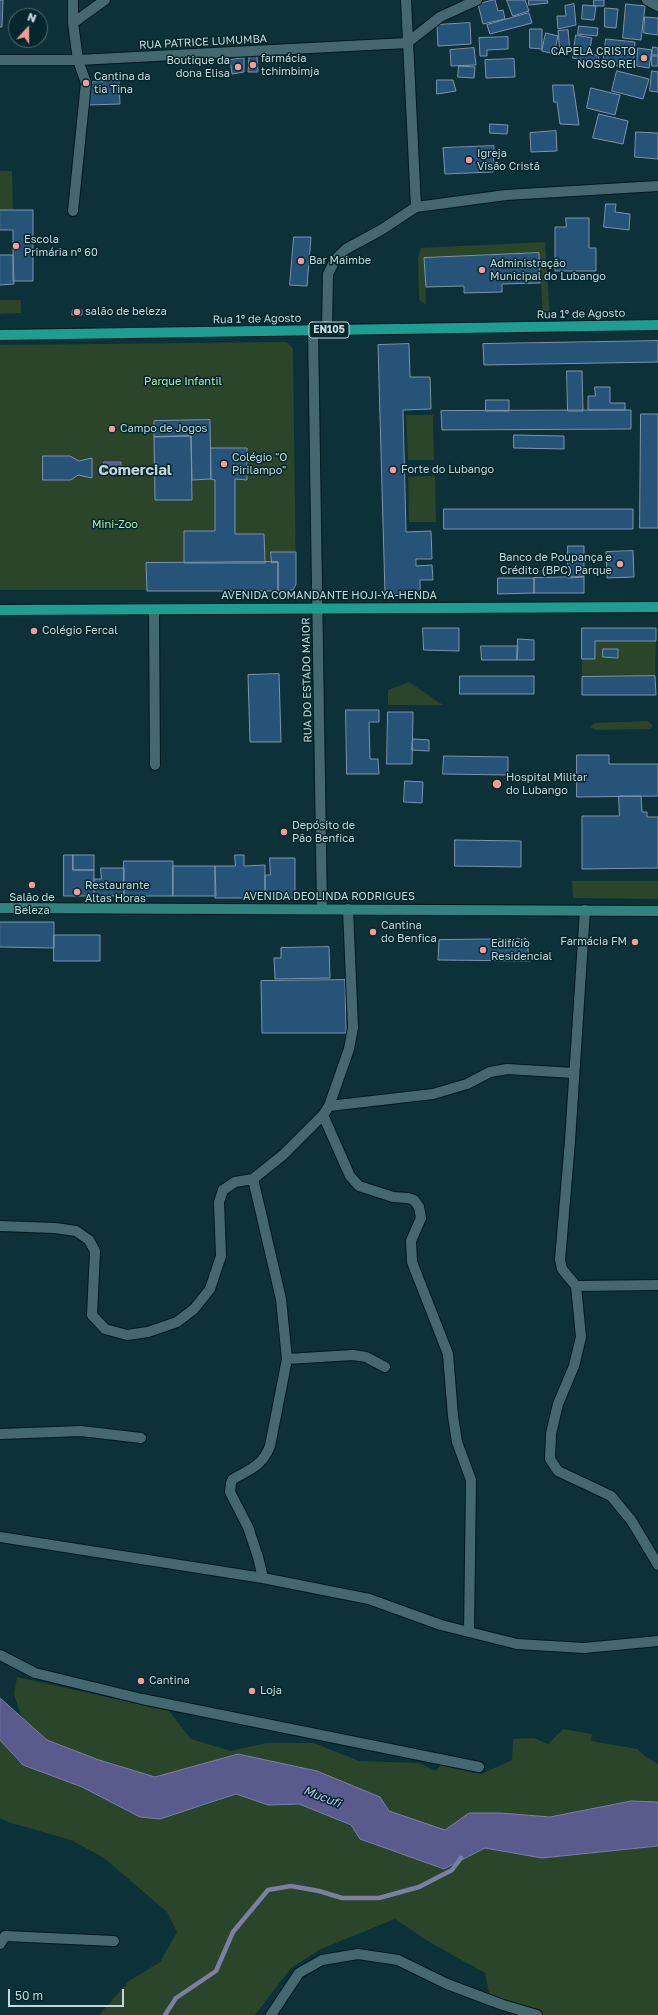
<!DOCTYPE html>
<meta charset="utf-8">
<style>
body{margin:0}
#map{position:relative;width:658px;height:2015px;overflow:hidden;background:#0c3138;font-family:"Golos Text",sans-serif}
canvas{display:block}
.north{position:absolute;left:8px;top:8px;width:40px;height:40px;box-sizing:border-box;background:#02272d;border:1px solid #506d73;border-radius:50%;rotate:21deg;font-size:11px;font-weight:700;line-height:16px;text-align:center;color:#c4d7db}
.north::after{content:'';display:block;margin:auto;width:14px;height:18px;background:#f59c94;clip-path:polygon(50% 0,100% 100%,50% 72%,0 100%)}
.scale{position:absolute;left:8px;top:1989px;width:116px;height:18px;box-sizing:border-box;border:2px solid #c4d7db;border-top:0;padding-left:5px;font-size:12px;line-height:14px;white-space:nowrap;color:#c4d7db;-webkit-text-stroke:3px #02272d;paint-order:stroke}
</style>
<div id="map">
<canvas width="658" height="2015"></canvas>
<div class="north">N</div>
<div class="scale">50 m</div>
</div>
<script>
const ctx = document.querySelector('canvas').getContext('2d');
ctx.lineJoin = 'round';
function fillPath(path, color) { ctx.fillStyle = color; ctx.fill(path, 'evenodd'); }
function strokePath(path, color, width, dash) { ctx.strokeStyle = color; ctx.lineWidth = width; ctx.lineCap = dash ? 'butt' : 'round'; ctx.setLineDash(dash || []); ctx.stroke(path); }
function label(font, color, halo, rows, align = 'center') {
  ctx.font = font + ' "Golos Text",sans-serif'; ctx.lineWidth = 3; ctx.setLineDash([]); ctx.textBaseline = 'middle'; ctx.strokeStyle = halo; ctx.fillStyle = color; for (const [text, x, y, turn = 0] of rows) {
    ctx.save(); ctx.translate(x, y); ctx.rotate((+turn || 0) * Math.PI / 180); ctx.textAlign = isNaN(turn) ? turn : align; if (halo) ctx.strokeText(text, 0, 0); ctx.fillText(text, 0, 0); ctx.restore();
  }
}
const green = new Path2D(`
 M 0,171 L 12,171 L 13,210 L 0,210 Z
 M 545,242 L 550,317 L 543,317 L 539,253 L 425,258 L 426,305 L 419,300 L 418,258 L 421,248 Z
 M 0,300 L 21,300 L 21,313 L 0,314 Z
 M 284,342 L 288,343 L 293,349 L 296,584 L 293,590 L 0,590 L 0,345 Z
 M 406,415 L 433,415 L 434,460 L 408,460 Z
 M 435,476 L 436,522 L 409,522 L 408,477 Z
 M 595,641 L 656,641 L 655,676 L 582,677 L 582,659 Z
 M 409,682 L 443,705 L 388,705 L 388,690 Z
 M 648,721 L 653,726 L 650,729 L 596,730 L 590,727 L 594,723 Z
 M 572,881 L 658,881 L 658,899 L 573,898 Z
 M 17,1677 L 169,1711 L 191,1739 L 231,1751 L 266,1743 L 314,1743 L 359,1761 L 419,1763 L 436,1771 L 441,1764 L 470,1772 L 481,1774 L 512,1760 L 513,1739 L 534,1738 L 548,1744 L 563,1729 L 592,1734 L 591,1741 L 637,1749 L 646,1757 L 658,1764 L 658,1802 L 631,1801 L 550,1817 L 501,1813 L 469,1813 L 445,1830 L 389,1811 L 380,1797 L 155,1777 L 99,1760 L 47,1740 L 21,1716 L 14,1694 Z
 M 0,1740 L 23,1765 L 82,1787 L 200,1807 L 236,1794 L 268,1805 L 299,1804 L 351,1826 L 360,1839 L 444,1869 L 485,1848 L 543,1858 L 658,1846 L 658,2015 L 537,2015 L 503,2005 L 489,1993 L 485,1973 L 431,1943 L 395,1919 L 321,1949 L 291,1968 L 255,2015 L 99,2015 L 129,1981 L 160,1962 L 177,1932 L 167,1912 L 104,1858 L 71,1840 L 8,1822 L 0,1818 Z`);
const water = new Path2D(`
 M 104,462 L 121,462 L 121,473 L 104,473 Z
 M 0,1698 L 47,1740 L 99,1760 L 155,1777 L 238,1754 L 317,1771 L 380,1797 L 389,1811 L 445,1830 L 469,1813 L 501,1813 L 550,1817 L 631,1801 L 658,1802 L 658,1846 L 542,1858 L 485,1848 L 444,1869 L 360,1839 L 351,1825 L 299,1804 L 268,1805 L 236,1794 L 160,1819 L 140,1817 L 82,1787 L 23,1765 L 0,1740 Z`);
const stream = new Path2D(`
 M 165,2015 L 176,1998 L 216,1971 L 233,1932 L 268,1890 L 291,1886 L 319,1891 L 342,1898 L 379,1898 L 419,1887 L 452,1870 L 461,1858`);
const building = new Path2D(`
 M 0,0 L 3,0 L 2,27 L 0,27 Z
 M 495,0 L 498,11 L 503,10 L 505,19 L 483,24 L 478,4 Z
 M 507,0 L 525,0 L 529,11 L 513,16 Z
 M 529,0 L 547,0 L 548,3 L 529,5 Z
 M 594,0 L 604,0 L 604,6 L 594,6 Z
 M 574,4 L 576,25 L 558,29 L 557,16 L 566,16 L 565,6 Z
 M 626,4 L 645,6 L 641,40 L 623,38 Z
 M 583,5 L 596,6 L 594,20 L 582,19 Z
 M 605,8 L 618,9 L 616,28 L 605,27 Z
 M 529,13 L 532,23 L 490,34 L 487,25 Z
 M 645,17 L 658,18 L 658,35 L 644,33 Z
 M 470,23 L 471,44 L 438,46 L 437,25 Z
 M 579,26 L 598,28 L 597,36 L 578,34 Z
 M 530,29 L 542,29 L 542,49 L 530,48 Z
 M 568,30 L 570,52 L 560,53 L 558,31 Z
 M 546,33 L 558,36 L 554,54 L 542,51 Z
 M 576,35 L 592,38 L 589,53 L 599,56 L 597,64 L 573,58 Z
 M 508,37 L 508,49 L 487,50 L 487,56 L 480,56 L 479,38 Z
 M 606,39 L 635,42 L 633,68 L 603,64 Z
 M 653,47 L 658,48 L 658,55 L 652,55 Z
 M 474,48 L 476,65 L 451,66 L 450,50 Z
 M 638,48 L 652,50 L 649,68 L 637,66 Z
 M 257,56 L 258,72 L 248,72 L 249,57 Z
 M 652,56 L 658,56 L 658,66 L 652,66 Z
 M 244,58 L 244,72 L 232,74 L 230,60 Z
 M 514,59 L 515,77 L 486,78 L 485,60 Z
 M 459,66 L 475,67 L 474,78 L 458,77 Z
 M 617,71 L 649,79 L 643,99 L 612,91 Z
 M 652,71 L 658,72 L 658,92 L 650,91 Z
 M 119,80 L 120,104 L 88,105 L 86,83 Z
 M 437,80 L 453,80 L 456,91 L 437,94 Z
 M 553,85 L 573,85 L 579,125 L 560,124 L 557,102 L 554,102 Z
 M 591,88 L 620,95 L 615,115 L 587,108 Z
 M 599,114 L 628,121 L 623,144 L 593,138 Z
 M 490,124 L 508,125 L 507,134 L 490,133 Z
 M 556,131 L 557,151 L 531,152 L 530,133 Z
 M 636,132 L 658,133 L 658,159 L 635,157 Z
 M 494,146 L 493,172 L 445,174 L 443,148 Z
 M 606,204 L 616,204 L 615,212 L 630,214 L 629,230 L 604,227 Z
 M 0,210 L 33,210 L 33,281 L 13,281 L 13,230 L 0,230 Z
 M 566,218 L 589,218 L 589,248 L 596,248 L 596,271 L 555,271 L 555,227 L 566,227 Z
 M 294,237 L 311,237 L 307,286 L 290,285 Z
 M 539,253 L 540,283 L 502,284 L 502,292 L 464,293 L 464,286 L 426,287 L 424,258 Z
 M 0,255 L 13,255 L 14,284 L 0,285 Z
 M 73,310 L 82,310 L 82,315 L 72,315 Z
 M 658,341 L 658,362 L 484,365 L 483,344 Z
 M 409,344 L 410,377 L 430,377 L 431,409 L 403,410 L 406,532 L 431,531 L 432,559 L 416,559 L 416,566 L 432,565 L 433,580 L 420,580 L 420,594 L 385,594 L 378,345 Z
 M 567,371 L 582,371 L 583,411 L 568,411 Z
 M 595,387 L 610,387 L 610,403 L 625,403 L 625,410 L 588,410 L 588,396 L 595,396 Z
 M 486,400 L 509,400 L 509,411 L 486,411 Z
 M 588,410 L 631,410 L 631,429 L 442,430 L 441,411 Z
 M 641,414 L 658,414 L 658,528 L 640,528 Z
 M 210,420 L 211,479 L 192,480 L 191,436 L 154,437 L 154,421 Z
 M 514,435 L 564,436 L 564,449 L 514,448 Z
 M 191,436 L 192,500 L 155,500 L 154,437 Z
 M 211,448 L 247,448 L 247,480 L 235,479 L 235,534 L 264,534 L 265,563 L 184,563 L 184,531 L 215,531 L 215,480 L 211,479 Z
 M 43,456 L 70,456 L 79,461 L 92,458 L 92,478 L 78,475 L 71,480 L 43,480 Z
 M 444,509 L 633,509 L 633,529 L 444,529 Z
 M 568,546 L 584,546 L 584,577 L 568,578 Z
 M 633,551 L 634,577 L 607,578 L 606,552 Z
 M 271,552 L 296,552 L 296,584 L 293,590 L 278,591 L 278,562 L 272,563 Z
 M 278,562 L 278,591 L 147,591 L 146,563 Z
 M 584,577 L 584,593 L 534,593 L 534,578 Z
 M 498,578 L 534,578 L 534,593 L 498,594 Z
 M 423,628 L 459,628 L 459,651 L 424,650 Z
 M 582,628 L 656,628 L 656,641 L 595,641 L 595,659 L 582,659 Z
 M 518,639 L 534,640 L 534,660 L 517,660 Z
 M 481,646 L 518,646 L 517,660 L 482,660 Z
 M 603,649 L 618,649 L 618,658 L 603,657 Z
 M 279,674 L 281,742 L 250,742 L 248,675 Z
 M 460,676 L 534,676 L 534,694 L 460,694 Z
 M 655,676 L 656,695 L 582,695 L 582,677 Z
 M 346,710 L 379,710 L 379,722 L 369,722 L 370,759 L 378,759 L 379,774 L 347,774 Z
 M 388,712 L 413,712 L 412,764 L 387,764 Z
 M 413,739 L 429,740 L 429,751 L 412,750 Z
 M 577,755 L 609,755 L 609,764 L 658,764 L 658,796 L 577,797 Z
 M 444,756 L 508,757 L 508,775 L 443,774 Z
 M 405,781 L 423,782 L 422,803 L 404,802 Z
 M 619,796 L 641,796 L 642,812 L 647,812 L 647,817 L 658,817 L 658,868 L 582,869 L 582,816 L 619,816 Z
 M 455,840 L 521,841 L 521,867 L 455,866 Z
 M 64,855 L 73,855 L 73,870 L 94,870 L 94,896 L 64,896 Z
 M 73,855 L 94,855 L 94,870 L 73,870 Z
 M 235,855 L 244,855 L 244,866 L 265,865 L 265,898 L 215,898 L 215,866 L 235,866 Z
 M 270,858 L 295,858 L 295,898 L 265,898 L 265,875 L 270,875 Z
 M 124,861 L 173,861 L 173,896 L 124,896 Z
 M 173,866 L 215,866 L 216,896 L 173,896 Z
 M 101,868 L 124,868 L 124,896 L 94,896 L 94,879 L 101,879 Z
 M 0,922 L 54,922 L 54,948 L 0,947 Z
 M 54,935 L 100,935 L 100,961 L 54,961 Z
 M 526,939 L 530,961 L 438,960 L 439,940 Z
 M 329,947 L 330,978 L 275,979 L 274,958 L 281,958 L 281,948 Z
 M 345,980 L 346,1033 L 262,1033 L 261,981 Z`);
const street = new Path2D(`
 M 73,0 L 73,23 L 78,60 L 86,83 L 73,211
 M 406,0 L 416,207
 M 647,0 L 658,6
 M 73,23 L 105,0
 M 0,60 L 78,60 L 407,43 L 440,17 L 477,0
 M 313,330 L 322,909
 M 327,330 L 328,274 L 335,260 L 346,249 L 381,230 L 416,207 L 506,195 L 658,186
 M 154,610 L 155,765
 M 585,910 L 570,1141 L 560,1260 L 562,1269 L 576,1286 L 581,1337 L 574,1366 L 558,1404 L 551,1434 L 550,1459 L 558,1471 L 611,1496 L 631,1520 L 658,1565
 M 329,1106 L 433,1094 L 467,1084 L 490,1072 L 507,1069 L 574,1073
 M 323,1115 L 350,1176 L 359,1186 L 393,1197 L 408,1198 L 414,1200 L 419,1207 L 421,1218 L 411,1241 L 412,1262 L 448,1354 L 453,1416 L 457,1442 L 471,1480 L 469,1632
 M 253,1179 L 281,1299 L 287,1359 L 270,1446 C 262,1466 251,1469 233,1479 L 231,1483 L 230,1492 L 248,1527 L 258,1557 L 263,1578
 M 0,1226 L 55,1228 L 76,1231 L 89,1240 L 95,1251 L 92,1315 L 105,1329 L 127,1335 L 148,1332 L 177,1322 L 194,1309 L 210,1289 L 221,1256 L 219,1202 L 223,1190 L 235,1182 L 253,1179 L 283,1155 L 323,1115 L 329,1106 L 349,1049 L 353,1028 L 348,909
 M 576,1286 L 658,1285
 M 287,1359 L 353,1355 L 366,1357 L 385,1367
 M 0,1434 L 81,1431 L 141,1438
 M 0,1537 L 263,1578 L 369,1599 L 441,1625 L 517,1644 L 584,1648 L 658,1641
 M 0,1655 L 35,1673 L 142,1699 L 479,1767
 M 0,1944 L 5,1936 L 114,1941
 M 271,2015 L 299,1973 L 322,1960 L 358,1954 L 398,1960 L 447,1984 L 503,2005 L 537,2015`);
const secondary = new Path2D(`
 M 0,908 L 658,911`);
const primary = new Path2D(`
 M 0,335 L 658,325
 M 0,610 L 658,607`);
const markers = [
 [644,58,4,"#f59c94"],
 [253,65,4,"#f59c94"],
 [238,67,4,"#f59c94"],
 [86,83,4,"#f59c94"],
 [469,160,4,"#f59c94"],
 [16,246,4,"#f59c94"],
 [301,261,4,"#f59c94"],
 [482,270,4,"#f59c94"],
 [77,312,4,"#f59c94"],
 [112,429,4,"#f59c94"],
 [224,464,4,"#f59c94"],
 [393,470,4,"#f59c94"],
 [620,564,4,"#f59c94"],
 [34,631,4,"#f59c94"],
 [497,784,5,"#f59c94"],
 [284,832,4,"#f59c94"],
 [32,885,4,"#f59c94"],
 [77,892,4,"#f59c94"],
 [373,932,4,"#f59c94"],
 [635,942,4,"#f59c94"],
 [483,950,4,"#f59c94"],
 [141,1681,4,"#f59c94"],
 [252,1691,4,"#f59c94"]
];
const shields = [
 [329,330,40]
];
const shieldNames = [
 ["EN105",329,330]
];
const streetNames = [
 ["RUA PATRICE LUMUMBA",203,42,-3],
 ["Rua 1º de Agosto",581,314,-1],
 ["Rua 1º de Agosto",257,319,-1],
 ["AVENIDA COMANDANTE HOJI-YA-HENDA",329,596],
 ["RUA DO ESTADO MAIOR",307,680,-91],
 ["AVENIDA DEOLINDA RODRIGUES",329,897]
];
const poiNames = [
 ["CAPELA CRISTO",636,52,"right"],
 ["NOSSO REI",636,65,"right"],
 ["farmácia",261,59],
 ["tchimbimja",261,72],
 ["Boutique da",230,61,"right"],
 ["dona Elisa",230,74,"right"],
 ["Cantina da",94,77],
 ["tia Tina",94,90],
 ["Igreja",477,154],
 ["Visão Cristã",477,167],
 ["Escola",24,240],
 ["Primária nº 60",24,253],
 ["Bar Maimbe",309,261],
 ["Administração",490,264],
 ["Municipal do Lubango",490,277],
 ["salão de beleza",85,312],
 ["Campo de Jogos",120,429],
 ["Colégio \"O",232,458],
 ["Pirilampo\"",232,471],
 ["Forte do Lubango",401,470],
 ["Banco de Poupança e",612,558,"right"],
 ["Crédito (BPC) Parque",612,571,"right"],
 ["Colégio Fercal",42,631],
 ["Hospital Militar",506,778],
 ["do Lubango",506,791],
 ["Depósito de",292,826],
 ["Pão Benfica",292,839],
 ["Restaurante",85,886],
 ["Altas Horas",85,899],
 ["Salão de",32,898,"center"],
 ["Beleza",32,911,"center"],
 ["Cantina",381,926],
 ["do Benfica",381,939],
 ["Farmácia FM",627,942,"right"],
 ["Edifício",491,944],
 ["Residencial",491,957],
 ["Cantina",149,1681],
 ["Loja",260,1691]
];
const parkNames = [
 ["Parque Infantil",183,382],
 ["Mini-Zoo",115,525]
];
const waterNames = [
 ["Mucufi",322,1797,21]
];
const districtNames = [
 ["Comercial",135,470]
];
fillPath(green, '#2a4529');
fillPath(water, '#5a5b8d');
strokePath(water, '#7a80a4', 1);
strokePath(stream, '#7a80a4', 4.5);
fillPath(building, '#275378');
strokePath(building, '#7d94aa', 1);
strokePath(street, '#00181d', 12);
strokePath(secondary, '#00181d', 12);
strokePath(primary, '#00181d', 12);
strokePath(street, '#44686f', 10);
strokePath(secondary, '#318380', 10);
strokePath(primary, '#1e9e91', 10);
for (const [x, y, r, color] of markers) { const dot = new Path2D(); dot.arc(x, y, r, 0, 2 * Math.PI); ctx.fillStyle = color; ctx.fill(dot); strokePath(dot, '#02272d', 1.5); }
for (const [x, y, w] of shields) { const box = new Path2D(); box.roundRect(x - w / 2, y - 8, w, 16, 3); ctx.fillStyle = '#02272d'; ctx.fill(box); strokePath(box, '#c4d7db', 1); }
label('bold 10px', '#c4d7db', null, shieldNames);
label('11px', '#c4d7db', '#02272d', streetNames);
label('11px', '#c4d7db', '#02272d', poiNames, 'left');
label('11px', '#aeedab', '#02272d', parkNames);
label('italic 12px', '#c0c3f2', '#02272d', waterNames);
label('bold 15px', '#c4d7db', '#02272d', districtNames);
</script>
